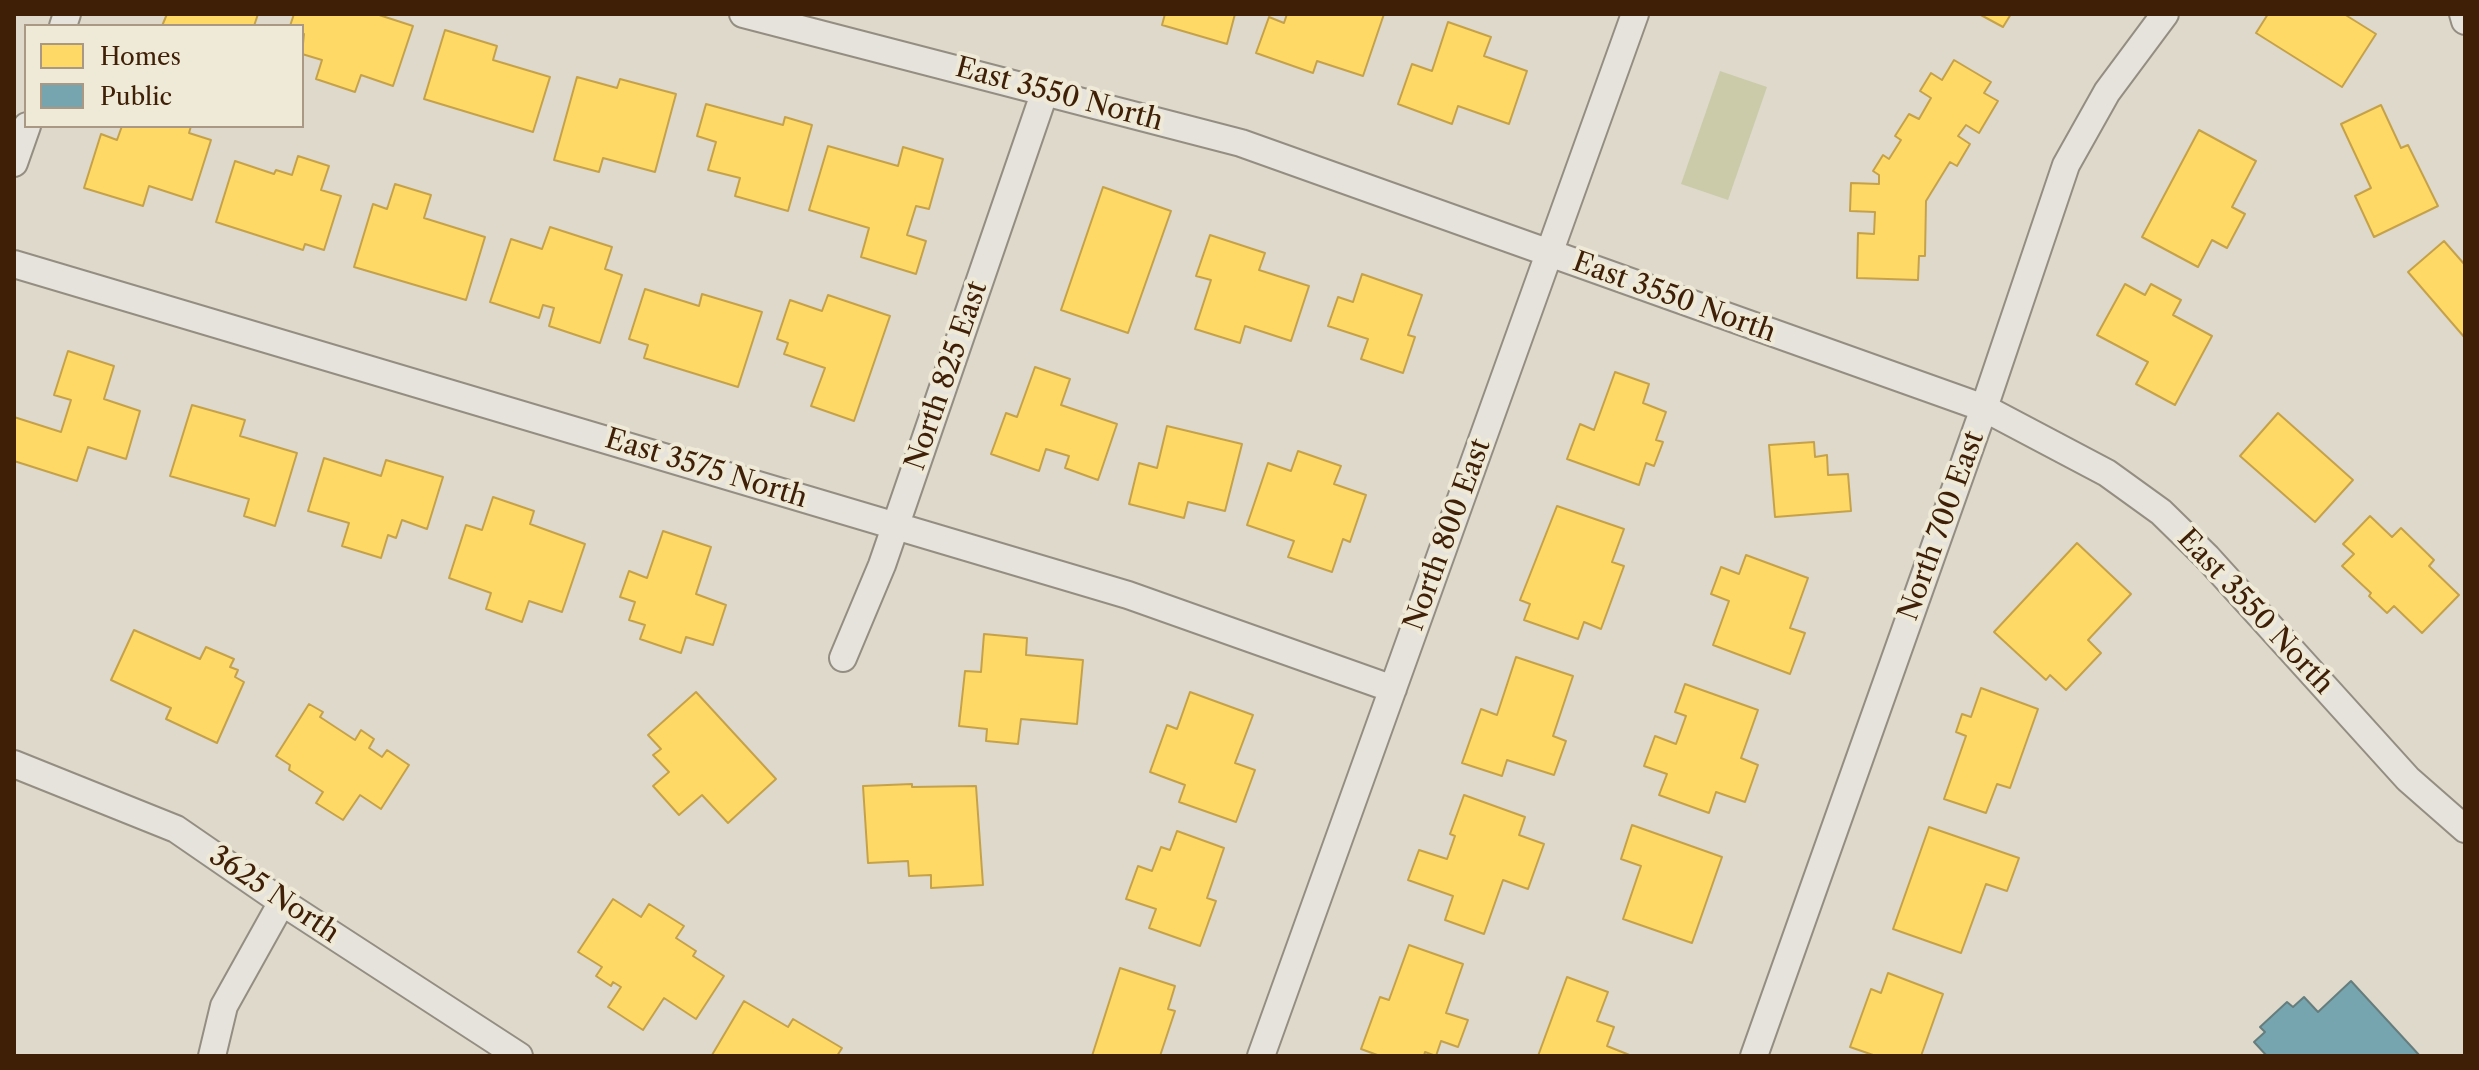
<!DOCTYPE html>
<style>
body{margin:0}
#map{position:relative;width:2479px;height:1070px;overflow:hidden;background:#ded9cb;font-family:"Libre Caslon Text",serif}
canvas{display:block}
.frame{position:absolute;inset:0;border:16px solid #3f2007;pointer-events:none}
.legend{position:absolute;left:24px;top:24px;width:280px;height:104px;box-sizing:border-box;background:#efe9d8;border:2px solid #a99984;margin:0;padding:10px 14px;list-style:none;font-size:24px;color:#3f2007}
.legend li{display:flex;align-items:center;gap:16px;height:40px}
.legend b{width:40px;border:2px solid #a99984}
</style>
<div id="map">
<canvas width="2479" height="1070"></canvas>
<div class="frame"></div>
<ul class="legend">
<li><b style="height:22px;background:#ffd966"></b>Homes</li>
<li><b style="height:22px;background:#76a5af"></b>Public</li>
</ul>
</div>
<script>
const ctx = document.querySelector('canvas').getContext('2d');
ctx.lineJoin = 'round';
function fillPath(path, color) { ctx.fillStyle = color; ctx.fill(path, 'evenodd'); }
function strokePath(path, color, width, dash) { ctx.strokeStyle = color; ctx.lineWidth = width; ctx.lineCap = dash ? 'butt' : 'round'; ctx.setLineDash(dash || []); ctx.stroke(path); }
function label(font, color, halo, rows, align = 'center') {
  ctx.font = font + ' "Libre Caslon Text",serif'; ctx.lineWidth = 8; ctx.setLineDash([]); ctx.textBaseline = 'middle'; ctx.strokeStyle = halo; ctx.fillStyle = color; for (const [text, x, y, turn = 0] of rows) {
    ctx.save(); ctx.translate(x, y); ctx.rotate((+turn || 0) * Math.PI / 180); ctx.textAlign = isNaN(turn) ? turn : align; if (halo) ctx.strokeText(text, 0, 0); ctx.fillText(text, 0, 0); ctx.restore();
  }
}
const green = new Path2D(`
 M 1720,71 L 1767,87 L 1728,200 L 1681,184 Z`);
const homes = new Path2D(`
 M 167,14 L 258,14 L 254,26 L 162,26 Z
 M 294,14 L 376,14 L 413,26 L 393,86 L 361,75 L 355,92 L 316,79 L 322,60 L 302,54 L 304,34 L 302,33 L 302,26 L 290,26 Z
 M 1165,14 L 1235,14 L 1227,44 L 1162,25 Z
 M 1287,14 L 1384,14 L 1363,76 L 1317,61 L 1313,73 L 1256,53 L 1269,17 L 1284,23 Z
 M 1979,14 L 2011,14 L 2003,27 Z
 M 2268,14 L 2344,14 L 2376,34 L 2342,87 L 2256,33 Z
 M 1448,22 L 1491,37 L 1484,56 L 1527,71 L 1509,124 L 1458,106 L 1452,124 L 1398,104 L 1412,64 L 1432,71 Z
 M 445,30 L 497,46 L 493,60 L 550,77 L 533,132 L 424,99 Z
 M 1954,60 L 1991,82 L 1984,93 L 1998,101 L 1979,133 L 1966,125 L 1958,136 L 1970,144 L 1957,166 L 1950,162 L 1926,201 L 1925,256 L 1919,256 L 1918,280 L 1857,278 L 1858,233 L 1874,234 L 1875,212 L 1850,211 L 1851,183 L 1879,184 L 1879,175 L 1873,171 L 1883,155 L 1889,159 L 1901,140 L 1895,136 L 1909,114 L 1919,119 L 1931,98 L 1920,91 L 1931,73 L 1942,80 Z
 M 577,77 L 617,88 L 620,79 L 676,94 L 655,172 L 603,158 L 599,172 L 554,160 Z
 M 706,104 L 783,125 L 785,117 L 812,125 L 788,211 L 735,196 L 740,178 L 708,170 L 716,142 L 697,136 Z
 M 2381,105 L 2401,148 L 2408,145 L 2438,206 L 2374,237 L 2355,196 L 2371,188 L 2341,124 Z
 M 122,126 L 191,126 L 189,133 L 211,140 L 192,200 L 149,186 L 143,206 L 84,188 L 101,134 L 117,140 Z
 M 2199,130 L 2256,161 L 2232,207 L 2245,214 L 2227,248 L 2212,240 L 2198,267 L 2142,237 Z
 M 828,146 L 898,166 L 903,147 L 943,159 L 929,209 L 916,206 L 907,235 L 926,241 L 916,274 L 861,257 L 869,228 L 809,210 Z
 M 298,156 L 329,166 L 321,190 L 341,196 L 324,250 L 305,244 L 303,250 L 216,222 L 235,161 L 274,174 L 276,170 L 292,175 Z
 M 395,184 L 431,195 L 424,218 L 485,237 L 466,300 L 354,267 L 373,204 L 387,209 Z
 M 1103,187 L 1171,211 L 1128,333 L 1061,310 Z
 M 550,227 L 612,247 L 605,269 L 622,275 L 600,343 L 549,326 L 554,308 L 543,305 L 539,318 L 490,302 L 511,239 L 542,249 Z
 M 1210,235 L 1265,253 L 1259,270 L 1309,286 L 1291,341 L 1245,326 L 1240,343 L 1195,329 L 1211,280 L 1196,276 Z
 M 2444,241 L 2465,265 L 2465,338 L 2408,272 Z
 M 1362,274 L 1422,295 L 1408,335 L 1415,337 L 1403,373 L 1361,359 L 1368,339 L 1328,326 L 1338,297 L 1353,302 Z
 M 2125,284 L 2145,295 L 2151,284 L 2181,300 L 2173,315 L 2212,336 L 2175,405 L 2136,384 L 2148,362 L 2097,335 Z
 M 645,289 L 699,306 L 702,294 L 762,312 L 738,387 L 644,358 L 648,345 L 629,339 Z
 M 828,295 L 890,316 L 854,421 L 811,406 L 825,368 L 784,354 L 788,343 L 777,339 L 790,300 L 822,311 Z
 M 68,351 L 114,366 L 104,399 L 140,411 L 126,459 L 88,447 L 77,481 L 14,461 L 14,417 L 61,432 L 71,400 L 54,395 Z
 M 1035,367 L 1070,379 L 1061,405 L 1117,424 L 1098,480 L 1065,468 L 1069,456 L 1046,449 L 1039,471 L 991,454 L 1006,413 L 1017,417 Z
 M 1615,372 L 1649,384 L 1643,403 L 1666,412 L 1656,440 L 1663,442 L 1654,466 L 1646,463 L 1639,485 L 1567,459 L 1580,424 L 1594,430 Z
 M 192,405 L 245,420 L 240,436 L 297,453 L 275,526 L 244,516 L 249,499 L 170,476 Z
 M 2278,413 L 2353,480 L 2315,522 L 2240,456 Z
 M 1167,426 L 1242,444 L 1225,511 L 1188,502 L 1184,518 L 1129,504 L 1139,463 L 1157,468 Z
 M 1814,442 L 1815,457 L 1827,455 L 1828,475 L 1848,474 L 1851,511 L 1775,517 L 1769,445 Z
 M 1298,451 L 1341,466 L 1334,484 L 1366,495 L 1350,542 L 1343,539 L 1332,572 L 1288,557 L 1294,541 L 1247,525 L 1268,463 L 1291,471 Z
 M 324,458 L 381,476 L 386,460 L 443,477 L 427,529 L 402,520 L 396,538 L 388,535 L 381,558 L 342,546 L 349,523 L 308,511 Z
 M 493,497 L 534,511 L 530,524 L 585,544 L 562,612 L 529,601 L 522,622 L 486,609 L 491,593 L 449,578 L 466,525 L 482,530 Z
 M 1557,506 L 1624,529 L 1612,562 L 1624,566 L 1601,629 L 1584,622 L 1578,639 L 1524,620 L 1530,604 L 1520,600 Z
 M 2370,516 L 2392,537 L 2401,528 L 2434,560 L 2429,566 L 2459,595 L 2422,633 L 2394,606 L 2387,613 L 2369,596 L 2371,593 L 2342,566 L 2354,554 L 2343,544 Z
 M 663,531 L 711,547 L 696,594 L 726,605 L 713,645 L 686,637 L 681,653 L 640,639 L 645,625 L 629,620 L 635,602 L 620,597 L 629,571 L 647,578 Z
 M 2077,543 L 2131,594 L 2088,640 L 2101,653 L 2066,690 L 2050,675 L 2046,680 L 1994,632 Z
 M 1746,555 L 1808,578 L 1790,628 L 1805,633 L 1790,674 L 1713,645 L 1729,601 L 1711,594 L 1721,567 L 1739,574 Z
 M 134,630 L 200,659 L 206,647 L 234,659 L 230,667 L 238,670 L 235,677 L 244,682 L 217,743 L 166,719 L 171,708 L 111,680 Z
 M 984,634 L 1027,638 L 1026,655 L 1083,660 L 1077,724 L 1021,719 L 1018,744 L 986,741 L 987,729 L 959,726 L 965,671 L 981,672 Z
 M 1516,657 L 1573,676 L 1553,736 L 1566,741 L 1554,775 L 1507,760 L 1502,776 L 1462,763 L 1481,709 L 1497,715 Z
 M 1685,684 L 1758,710 L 1741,758 L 1758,765 L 1745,802 L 1716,792 L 1709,813 L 1659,795 L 1667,774 L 1644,766 L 1655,736 L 1676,744 L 1686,716 L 1675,712 Z
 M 1981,688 L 2038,709 L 2010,788 L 1997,784 L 1986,813 L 1944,799 L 1966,736 L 1956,732 L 1962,714 L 1971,717 Z
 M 696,692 L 776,779 L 728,823 L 702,795 L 679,815 L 653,786 L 669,772 L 653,755 L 661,749 L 648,735 Z
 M 1190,692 L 1253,715 L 1235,763 L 1255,770 L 1236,822 L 1179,802 L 1185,785 L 1150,772 L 1167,725 L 1177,729 Z
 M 309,704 L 323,712 L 320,717 L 355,740 L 361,730 L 374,739 L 369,748 L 382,757 L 387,750 L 409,765 L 381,809 L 360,795 L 343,820 L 316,803 L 323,792 L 289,770 L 290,765 L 276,756 Z
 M 912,784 L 912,787 L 976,786 L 983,885 L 931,888 L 931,875 L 909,876 L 908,861 L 868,863 L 863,786 Z
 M 1464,795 L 1525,817 L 1519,835 L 1544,844 L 1528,889 L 1503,880 L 1484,934 L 1445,920 L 1453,896 L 1408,880 L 1419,850 L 1447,859 L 1455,836 L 1450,834 Z
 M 1632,825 L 1722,857 L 1692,943 L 1623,919 L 1641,866 L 1621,859 Z
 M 1929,827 L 2019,858 L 2007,891 L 1986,884 L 1961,953 L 1893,929 Z
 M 1177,831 L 1224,848 L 1207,898 L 1216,901 L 1200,946 L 1149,928 L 1156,909 L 1126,899 L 1138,866 L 1152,871 L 1161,847 L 1170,850 Z
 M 613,899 L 641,917 L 649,904 L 684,926 L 676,938 L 696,951 L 693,956 L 724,976 L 696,1019 L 664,998 L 643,1030 L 608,1007 L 621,987 L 613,982 L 611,986 L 596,976 L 602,967 L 578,952 Z
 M 1409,945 L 1463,964 L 1446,1013 L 1468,1020 L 1458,1047 L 1441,1041 L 1436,1056 L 1425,1052 L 1424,1056 L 1380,1056 L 1361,1049 L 1380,997 L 1389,1000 Z
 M 1120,968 L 1175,986 L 1168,1009 L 1175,1011 L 1160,1056 L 1092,1056 Z
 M 1888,973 L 1943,994 L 1921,1056 L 1876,1056 L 1850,1047 L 1871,989 L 1881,993 Z
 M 1567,977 L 1608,992 L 1597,1021 L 1614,1027 L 1607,1046 L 1632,1056 L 1538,1056 Z
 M 744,1001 L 788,1027 L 793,1019 L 842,1048 L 837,1056 L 712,1055 Z`);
const public = new Path2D(`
 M 2351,981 L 2420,1056 L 2267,1056 L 2254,1042 L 2265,1032 L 2260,1027 L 2287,1002 L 2293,1007 L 2304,997 L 2318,1012 Z`);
const minor = new Path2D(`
 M 743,14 L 1241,143 L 1984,408 L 2107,473 L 2161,512 L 2207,557 L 2408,779 L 2465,829
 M 2463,14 L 2465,21
 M 63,26 L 67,14
 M 14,163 L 27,126
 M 14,264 L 1128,595 L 1393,689
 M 843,658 L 882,565 L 1045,91
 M 14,764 L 176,829 L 282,902 L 519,1056
 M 212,1056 L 224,1006 L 282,902
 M 1261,1056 L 1635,14
 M 1754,1056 L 1984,408 L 2066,165 L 2107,92 L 2165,14`);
const streetNames = [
 ["East 3550 North",1059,95,15],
 ["East 3550 North",1674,298,20],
 ["North 825 East",947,376,-71],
 ["East 3575 North",706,469,17],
 ["North 700 East",1942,526,-70],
 ["North 800 East",1448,535,-70],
 ["East 3550 North",2255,612,47],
 ["3625 North",274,895,34]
];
fillPath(green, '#cbcbaa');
fillPath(homes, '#ffd966');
strokePath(homes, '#c5a24a', 2);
fillPath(public, '#76a5af');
strokePath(public, '#667d7d', 2);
strokePath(minor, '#948d82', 30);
strokePath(minor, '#e6e3dc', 26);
label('28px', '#3f2007', '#efe9d8', streetNames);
</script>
